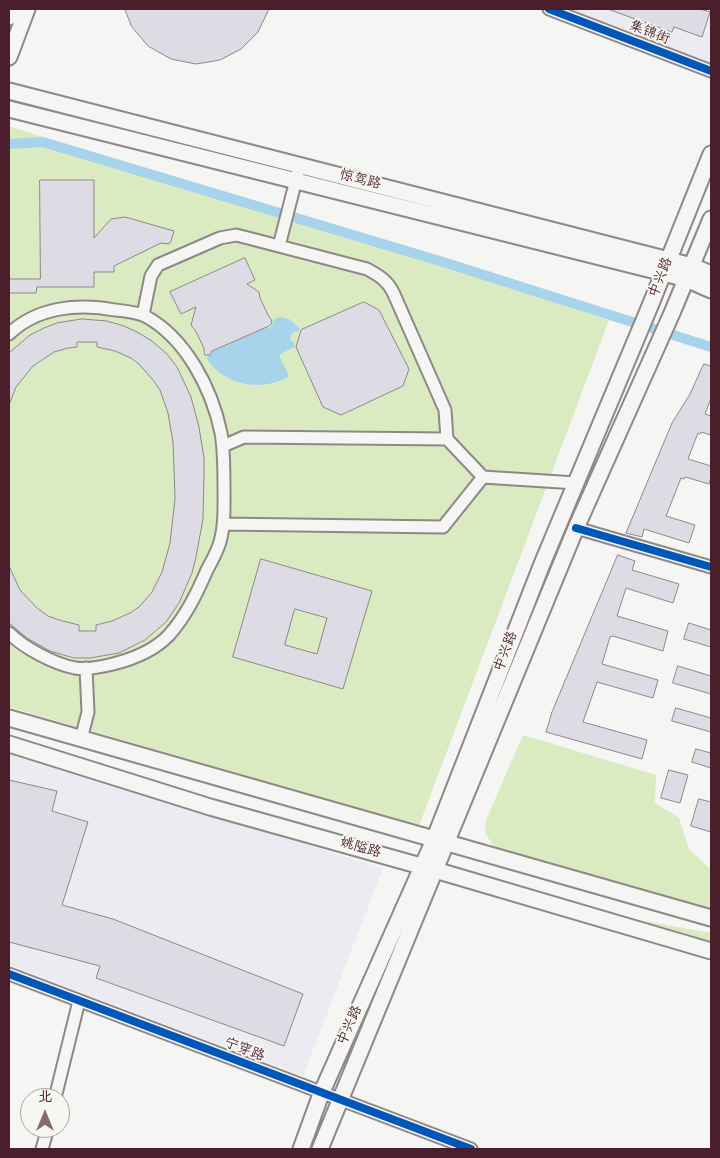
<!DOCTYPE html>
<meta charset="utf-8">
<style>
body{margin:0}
#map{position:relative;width:720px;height:1158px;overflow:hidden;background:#f5f5f3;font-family:"Gochi Hand","LXGW WenKai TC",sans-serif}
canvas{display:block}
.frame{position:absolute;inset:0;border:10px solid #4a1f2b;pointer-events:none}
.north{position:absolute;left:20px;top:1088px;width:50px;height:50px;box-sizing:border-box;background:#f6f6f2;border:1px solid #b1a0a2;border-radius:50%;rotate:0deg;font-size:14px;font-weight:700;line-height:20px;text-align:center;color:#4a1f2b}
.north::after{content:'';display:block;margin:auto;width:18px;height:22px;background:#866a71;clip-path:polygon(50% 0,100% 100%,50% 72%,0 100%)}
</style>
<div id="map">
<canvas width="720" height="1158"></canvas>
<div class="frame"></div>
<div class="north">北</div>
</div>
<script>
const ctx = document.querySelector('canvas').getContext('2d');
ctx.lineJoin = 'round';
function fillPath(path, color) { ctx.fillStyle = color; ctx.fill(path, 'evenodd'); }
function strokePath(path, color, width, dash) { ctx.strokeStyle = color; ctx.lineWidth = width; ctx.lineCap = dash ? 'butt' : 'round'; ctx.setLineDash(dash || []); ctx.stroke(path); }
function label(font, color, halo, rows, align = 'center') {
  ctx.font = font + ' "Gochi Hand","LXGW WenKai TC",sans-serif'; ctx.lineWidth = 4; ctx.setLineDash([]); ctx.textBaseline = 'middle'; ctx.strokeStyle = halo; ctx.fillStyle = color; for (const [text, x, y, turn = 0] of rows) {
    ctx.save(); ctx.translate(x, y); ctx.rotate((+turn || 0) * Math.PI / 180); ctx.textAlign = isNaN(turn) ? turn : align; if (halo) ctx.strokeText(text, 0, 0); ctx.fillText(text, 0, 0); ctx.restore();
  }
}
const built = new Path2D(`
 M 555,9 L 711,9 L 711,68 Z
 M 9,754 L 383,868 L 303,1076 L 9,965 Z`);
const green = new Path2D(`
 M 9,126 L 609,320 L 419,826 L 9,707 Z
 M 523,735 L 656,775 L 655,803 L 679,818 L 689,849 L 711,870 L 711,909 L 494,847 L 485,833 L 486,820 Z
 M 622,917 L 711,933 L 711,946 Z`);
const water = new Path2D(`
 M 280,317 L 289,319 L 299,328 L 299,331 L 293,332 L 291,335 L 290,339 L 295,344 L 294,347 L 279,355 L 289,376 C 262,393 224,385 207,359 L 208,356 L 212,354 L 212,348 L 216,350 L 265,327 L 269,328 L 273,324 L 273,320 Z`);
const canal = new Path2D(`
 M 9,144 L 43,142 L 443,262 L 711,347`);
const building = new Path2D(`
 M 125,9 L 269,9 L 258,32 L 241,49 L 220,60 L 196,64 L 171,59 L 148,46 L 132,27 Z
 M 608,9 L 700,9 L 710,12 L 702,37 L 674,27 L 672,32 Z
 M 40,180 L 94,180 L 94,238 L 111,219 L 125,217 L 174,231 L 171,241 L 169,244 L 161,243 L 114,266 L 114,272 L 94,272 L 94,287 L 37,287 L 36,293 L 9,293 L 9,279 L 40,279 Z
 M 245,258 L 255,280 L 247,284 L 259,292 L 260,298 L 269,317 L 271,319 L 272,323 L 269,326 L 212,351 L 210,355 L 205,355 L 204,352 L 204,348 L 195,330 L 191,325 L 196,307 L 181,314 L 170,292 Z
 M 364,302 L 379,310 L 409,369 L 403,386 L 341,415 L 323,407 L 296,347 L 301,330 Z
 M 82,319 L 107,321 L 124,326 L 137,332 L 152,341 L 167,354 L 177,367 L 191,397 L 199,427 L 204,458 L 204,475 L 203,519 L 196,557 L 192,573 L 179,603 L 166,622 L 145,640 L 119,653 L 90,658 L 74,658 L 50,651 L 27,638 L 9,623 L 9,566 L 20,590 L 37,608 L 48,616 L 59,620 L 79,625 L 79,631 L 96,631 L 96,625 L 112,621 L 130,613 L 139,607 L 152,592 L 162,572 L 170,543 L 175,499 L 173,442 L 168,413 L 160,390 L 153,380 L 139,364 L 131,358 L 115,351 L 97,347 L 97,342 L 77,342 L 77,347 L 68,348 L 54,352 L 33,366 L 16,387 L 9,405 L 9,353 L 30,335 L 44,328 L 57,323 Z
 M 704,364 L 711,366 L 711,398 L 705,414 L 711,416 L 711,435 L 701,432 L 700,434 L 698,433 L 688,459 L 711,466 L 711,477 L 709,484 L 685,477 L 684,479 L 681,478 L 666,516 L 695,525 L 689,543 L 644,529 L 642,537 L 626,533 L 672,423 L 690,394 Z
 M 618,555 L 635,561 L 632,570 L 679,584 L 673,603 L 626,588 L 617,616 L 668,631 L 663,651 L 613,636 L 610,637 L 602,664 L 658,680 L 653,698 L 597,682 L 583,722 L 647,740 L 642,759 L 546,732 L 552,712 Z
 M 261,559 L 372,591 L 343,689 L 233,657 ZM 295,609 L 327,618 L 317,654 L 285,645 Z
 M 689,623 L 711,630 L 711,647 L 684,639 Z
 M 678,666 L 711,676 L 711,694 L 673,683 Z
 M 676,708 L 711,718 L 711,732 L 672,721 Z
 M 696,749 L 711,753 L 711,768 L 692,762 Z
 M 669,770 L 688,775 L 680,803 L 661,798 Z
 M 9,780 L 57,791 L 52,811 L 88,822 L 62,905 L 113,919 L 303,994 L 284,1046 L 96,978 L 100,966 L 9,942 Z
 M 699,799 L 711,802 L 711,832 L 691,826 Z`);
const minor = new Path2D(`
 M 549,9 L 711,71
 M 279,246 L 298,172
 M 143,315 L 151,276 L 158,265 L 220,238 L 236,235 L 248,238 L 367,269 C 378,275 387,280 393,292 L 445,410 L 447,439
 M 9,334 C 37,307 78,303 115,310 C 125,311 136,312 145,316 C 186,338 212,389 221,433 C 224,450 224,468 224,486 C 224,505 225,524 220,542 C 217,552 212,561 207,570 C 197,593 186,616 169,635 C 154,651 133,659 113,664 C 101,667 87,670 75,668 C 54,664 24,648 9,633
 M 223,446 L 244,437 L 447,439 L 483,477 L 576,483
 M 223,524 L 443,527 L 483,477
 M 576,528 L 711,567
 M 81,739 L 88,712 L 86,668
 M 9,974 L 471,1149
 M 55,1098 L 79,1001
 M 42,1149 L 48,1128`);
const major = new Path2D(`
 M 9,17 L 12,9
 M 9,57 L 27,9
 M 9,91 L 692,266 L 711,274
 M 9,109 L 664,273 L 686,279 L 711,290
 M 9,718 L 711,918
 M 9,744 L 210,807 L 435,870 L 711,951
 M 301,1149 L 321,1094 L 434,840 L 542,564 L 650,306 L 711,154
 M 320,1149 L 576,528 L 672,313 L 711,219`);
const cycleway = new Path2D(`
 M 549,9 L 711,71
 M 576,528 L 711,567
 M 9,974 L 471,1149`);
const streetNames = [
 ["集锦街",649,34,21],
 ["惊驾路",360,181,14],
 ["中兴路",662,278,-68],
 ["中兴路",507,652,-69],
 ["姚隘路",360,849,16],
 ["中兴路",351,1026,-66],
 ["宁穿路",244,1051,21]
];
fillPath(built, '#ecebf1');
fillPath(green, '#daebc2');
fillPath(water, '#a7d3eb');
strokePath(canal, '#a7d3eb', 10);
fillPath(building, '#dddce5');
strokePath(building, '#8f8788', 1);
strokePath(minor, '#8f8788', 15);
strokePath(major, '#8f8788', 19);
strokePath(minor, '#f5f5f3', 11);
strokePath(major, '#f5f5f3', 15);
strokePath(cycleway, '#0057b8', 8);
label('14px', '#4a1f2b', '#f6f6f2', streetNames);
</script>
